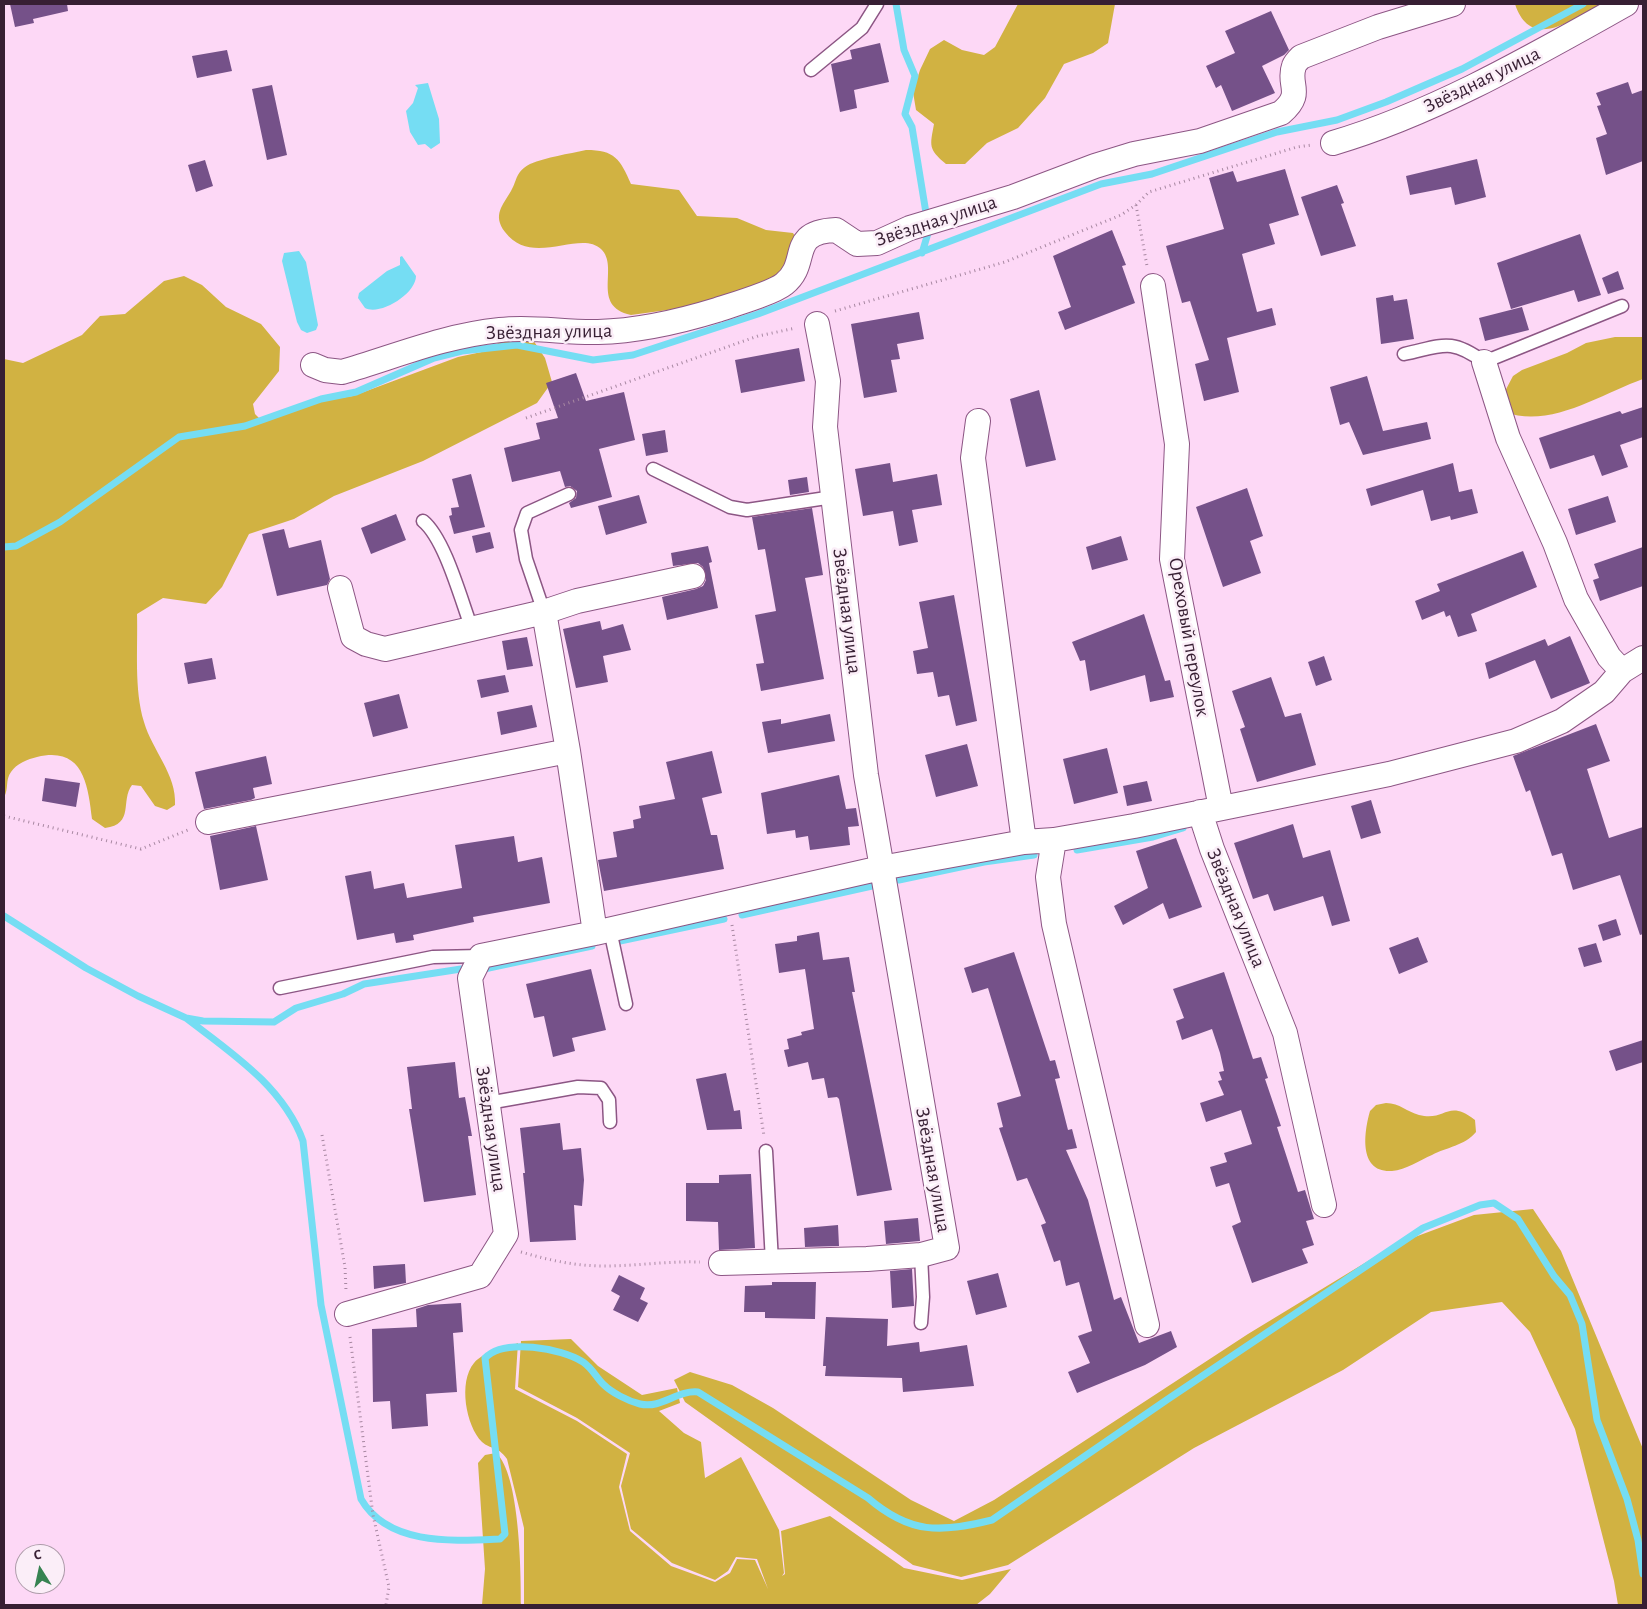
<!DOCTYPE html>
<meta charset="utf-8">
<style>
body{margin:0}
#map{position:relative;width:1647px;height:1609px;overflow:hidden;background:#fdd8f6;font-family:"Alegreya Sans",sans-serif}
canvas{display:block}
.frame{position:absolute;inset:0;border:5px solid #371f33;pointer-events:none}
.north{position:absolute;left:15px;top:1544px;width:50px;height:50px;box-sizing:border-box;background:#fbeef8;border:1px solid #ad9ba9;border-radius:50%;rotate:350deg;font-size:14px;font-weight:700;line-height:20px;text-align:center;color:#371f33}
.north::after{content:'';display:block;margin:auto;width:18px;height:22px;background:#378352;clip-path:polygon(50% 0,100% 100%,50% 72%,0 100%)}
</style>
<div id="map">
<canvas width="1647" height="1609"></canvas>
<div class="frame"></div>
<div class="north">С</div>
</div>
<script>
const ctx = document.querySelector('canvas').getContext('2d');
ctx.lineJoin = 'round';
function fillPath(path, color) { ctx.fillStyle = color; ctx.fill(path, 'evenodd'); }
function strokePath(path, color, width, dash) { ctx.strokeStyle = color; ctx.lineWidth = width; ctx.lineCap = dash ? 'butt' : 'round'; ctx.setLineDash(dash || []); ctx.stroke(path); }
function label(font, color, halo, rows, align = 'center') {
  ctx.font = font + ' "Alegreya Sans",sans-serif'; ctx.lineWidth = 5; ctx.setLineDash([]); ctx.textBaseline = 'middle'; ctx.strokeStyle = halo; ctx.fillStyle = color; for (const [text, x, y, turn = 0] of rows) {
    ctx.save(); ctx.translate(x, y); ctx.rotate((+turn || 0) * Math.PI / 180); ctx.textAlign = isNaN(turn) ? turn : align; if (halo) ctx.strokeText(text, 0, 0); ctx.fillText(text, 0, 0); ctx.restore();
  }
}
const green = new Path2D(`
 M 1018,4 L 1115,4 L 1108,43 L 1093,53 L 1064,64 L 1045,98 L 1018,128 L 987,143 L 965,164 L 946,164 C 928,149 930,146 934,124 L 916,110 L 913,92 L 920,70 L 930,49 L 944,40 L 962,50 L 984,55 L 995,47 Z
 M 1515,4 L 1602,4 C 1574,18 1531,53 1515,4 Z
 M 586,150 C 615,150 620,159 631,184 L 679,190 L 697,216 L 737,218 L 766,230 L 793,233 L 807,257 L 795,270 L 704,305 L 631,315 C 590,306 620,267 601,249 C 580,229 532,268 505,232 C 492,215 503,205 511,191 C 518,179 515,172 530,164 C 547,157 568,154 586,150 Z
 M 184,276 L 202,285 L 226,307 L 261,324 L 280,347 L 279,371 L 253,404 L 255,414 L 262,421 L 307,403 L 353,396 L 458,357 L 491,350 L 504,337 L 533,340 L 545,358 L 552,382 L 537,403 L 423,461 L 334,496 L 294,519 L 249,534 L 222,587 L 206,604 L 163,598 L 137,614 C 138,649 134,689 144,722 C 152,750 177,775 175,805 L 167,810 L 155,806 L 141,786 L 132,785 C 120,801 135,824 105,828 L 92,819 C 88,784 83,746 37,757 C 28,759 16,764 11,772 C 5,780 9,789 4,797 L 4,359 L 23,363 L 82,335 L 100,316 L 125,314 L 164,281 Z
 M 1615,337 L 1643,337 L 1643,379 C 1601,394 1550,429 1505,412 L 1503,395 L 1513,376 L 1522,370 L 1567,353 L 1586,343 Z
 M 1386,1103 C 1400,1103 1407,1112 1419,1115 C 1446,1122 1447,1098 1475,1120 L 1476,1132 C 1464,1146 1447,1147 1432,1155 C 1420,1160 1406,1170 1392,1171 C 1358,1173 1364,1132 1370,1111 L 1376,1105 Z
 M 1533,1209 L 1561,1251 L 1643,1449 L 1643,1605 L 1618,1605 L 1614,1581 L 1575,1429 L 1530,1332 L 1502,1302 L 1431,1312 L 1343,1370 L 1194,1448 L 1008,1565 L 961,1577 L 913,1565 L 685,1402 L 674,1380 L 690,1372 L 732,1385 L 773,1408 L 911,1500 L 954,1521 L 994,1500 L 1248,1334 L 1396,1244 L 1474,1215 Z
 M 571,1339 L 598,1366 L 642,1395 L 677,1388 L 680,1403 L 659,1411 L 684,1433 L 701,1442 L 705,1478 L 741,1457 L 779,1530 L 784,1573 L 782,1576 L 785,1574 L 781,1531 L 830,1516 L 904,1568 L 962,1580 L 1011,1569 L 990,1594 L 976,1605 L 524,1605 L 524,1528 L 507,1459 C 497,1445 491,1450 482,1442 C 466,1426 458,1382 474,1363 C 484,1351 504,1348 518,1343 L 515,1389 L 577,1421 L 627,1454 L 619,1487 L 630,1531 L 671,1566 L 715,1582 L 730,1573 L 737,1559 L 755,1560 L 768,1589 L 757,1559 L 736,1557 L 728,1571 L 715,1580 L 672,1563 L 631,1529 L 621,1486 L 630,1453 L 577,1418 L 518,1387 L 521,1341 Z
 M 496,1453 C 520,1474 521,1573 521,1605 L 482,1605 L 485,1569 L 478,1463 L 485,1455 Z`);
const water = new Path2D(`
 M 428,83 L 439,119 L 440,143 L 431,149 L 425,144 L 418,145 L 410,132 L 406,111 L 413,103 L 418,88 L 415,85 Z
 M 299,251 L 306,262 L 318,325 L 316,330 L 307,333 L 301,330 L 297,322 L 282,261 L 284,253 Z
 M 402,256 L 416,276 C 416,294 380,316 365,308 L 358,298 L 359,293 L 387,271 L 400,265 L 400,257 Z`);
const stream = new Path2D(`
 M 896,4 L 904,50 L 915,76 L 905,114 L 912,127 L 926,213
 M 922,253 L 929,230
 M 4,547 L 16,546 L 60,522 L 179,437 L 245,426 L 321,399 L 356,392 L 434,358 L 462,351 L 517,345 L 593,360 L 633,355 L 758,314 L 1101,184 L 1152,174 L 1277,132 L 1337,120 L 1386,102 L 1462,69 L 1583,4
 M 1077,850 L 1153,837 L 1183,828
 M 899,880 L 984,862 L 1034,855
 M 742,915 L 872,886
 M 4,916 L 86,968 L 138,996 L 186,1018 L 203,1021 L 274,1022 L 296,1008 L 343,994 L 364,984 L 461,969
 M 620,941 L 724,919
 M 484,969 L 592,946
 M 186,1018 C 230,1052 283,1086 303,1141 L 321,1305 L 361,1499 C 388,1546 454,1541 500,1539 L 505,1534 L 485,1358 C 504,1338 561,1348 583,1362 C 592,1368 596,1377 603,1384 C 612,1393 628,1401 640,1404 C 662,1409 677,1390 698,1392 L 868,1498 C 910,1534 940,1533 992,1520 L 1168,1399 L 1423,1228 L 1480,1205 L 1494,1203 L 1518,1219 L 1554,1276 L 1570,1295 L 1582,1324 L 1597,1420 L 1627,1499 L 1638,1540 L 1643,1574`);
const building = new Path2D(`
 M 10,4 L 67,4 L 68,11 L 33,19 L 34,23 L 15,27 Z
 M 1271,11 L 1289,50 L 1284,55 L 1262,66 L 1275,93 L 1232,111 L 1221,85 L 1216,88 L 1206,66 L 1235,53 L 1225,31 Z
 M 880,43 L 889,82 L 854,90 L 857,108 L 840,112 L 831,64 L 852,59 L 850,50 Z
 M 227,50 L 232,71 L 197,78 L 192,56 Z
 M 1628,82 L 1632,94 L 1643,90 L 1643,161 L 1606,175 L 1596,138 L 1607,134 L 1597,106 L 1601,105 L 1596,93 Z
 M 272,85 L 287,155 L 267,160 L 252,89 Z
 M 1477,159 L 1486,197 L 1455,205 L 1451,187 L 1410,195 L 1406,176 Z
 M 205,160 L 213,186 L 196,192 L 188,165 Z
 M 1285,169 L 1299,215 L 1269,224 L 1275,244 L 1242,254 L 1257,312 L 1272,308 L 1276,325 L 1227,338 L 1239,392 L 1204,401 L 1195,364 L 1209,360 L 1190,301 L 1182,303 L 1166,246 L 1224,229 L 1209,178 L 1233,171 L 1237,182 Z
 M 1337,185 L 1344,203 L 1341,204 L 1356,246 L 1321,256 L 1301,197 Z
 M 1112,230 L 1126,265 L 1122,266 L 1135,303 L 1065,330 L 1058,312 L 1071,307 L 1053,256 Z
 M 1580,234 L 1601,295 L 1578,302 L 1574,290 L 1511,309 L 1497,263 Z
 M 1618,271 L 1624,289 L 1608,294 L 1602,278 Z
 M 1393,295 L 1394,301 L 1407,299 L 1414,339 L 1381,344 L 1376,298 Z
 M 1522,307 L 1529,330 L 1485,341 L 1479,318 Z
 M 919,312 L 924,339 L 897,344 L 900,359 L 891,360 L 897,392 L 864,398 L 851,324 Z
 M 799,348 L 805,381 L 741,393 L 735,360 Z
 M 576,373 L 586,401 L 624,392 L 635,440 L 599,449 L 612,497 L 571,508 L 569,503 L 576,498 L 577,491 L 570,486 L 565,487 L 560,471 L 512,482 L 504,448 L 540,439 L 536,423 L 558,418 L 546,383 Z
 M 1367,376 L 1383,431 L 1427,422 L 1431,439 L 1363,455 L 1349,422 L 1340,425 L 1330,387 Z
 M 1039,390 L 1056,460 L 1026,467 L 1010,399 Z
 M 1643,407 L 1643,437 L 1620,445 L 1628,467 L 1602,476 L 1594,455 L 1550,469 L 1539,438 L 1620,411 L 1622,414 Z
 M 665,430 L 668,452 L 646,456 L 642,434 Z
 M 890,463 L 893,482 L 937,474 L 942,505 L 912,510 L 918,542 L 899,546 L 893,511 L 863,516 L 855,469 Z
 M 1453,463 L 1459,492 L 1472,489 L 1478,513 L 1451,520 L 1450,516 L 1431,521 L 1423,490 L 1371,506 L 1366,489 Z
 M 471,474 L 485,527 L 454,534 L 449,516 L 452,515 L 451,508 L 459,507 L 452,479 Z
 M 807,477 L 809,492 L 790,495 L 788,480 Z
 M 1247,488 L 1263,536 L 1250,541 L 1261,573 L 1223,587 L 1196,507 Z
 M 639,495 L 647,523 L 606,535 L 598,506 Z
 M 1608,496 L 1616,522 L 1576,535 L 1568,509 Z
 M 812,508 L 823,575 L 805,578 L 824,679 L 761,691 L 756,664 L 764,663 L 755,615 L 776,611 L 765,549 L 758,550 L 752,517 Z
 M 396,514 L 406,540 L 371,554 L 361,528 Z
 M 284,529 L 289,548 L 321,540 L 330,579 L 327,585 L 277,596 L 262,534 Z
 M 490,532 L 494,548 L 476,553 L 472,536 Z
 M 1121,536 L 1128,560 L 1092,570 L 1086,547 Z
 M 708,546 L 712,562 L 709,563 L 718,608 L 667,620 L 662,597 L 696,589 L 703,586 L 706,580 L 703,567 L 698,563 L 673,566 L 671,553 Z
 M 1643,547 L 1643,586 L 1600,601 L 1593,580 L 1599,578 L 1594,564 Z
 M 1523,551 L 1537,587 L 1471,614 L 1477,631 L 1458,637 L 1450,615 L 1446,617 L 1444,611 L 1422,620 L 1415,601 L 1440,591 L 1437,584 Z
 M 954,595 L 977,721 L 956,726 L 949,695 L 938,697 L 933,672 L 917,674 L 913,651 L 928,648 L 919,602 Z
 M 1144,614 L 1165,681 L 1170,680 L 1174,697 L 1150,702 L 1145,675 L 1090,691 L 1085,660 L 1080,661 L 1072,642 Z
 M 600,621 L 602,630 L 623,624 L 631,650 L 603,656 L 608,682 L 576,688 L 563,629 Z
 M 1570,636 L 1590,683 L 1551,699 L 1535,660 L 1489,679 L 1485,663 L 1545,639 L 1548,646 Z
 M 527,637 L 533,666 L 507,670 L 502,641 Z
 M 1324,656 L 1332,680 L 1316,686 L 1308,662 Z
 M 212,658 L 216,679 L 188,684 L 184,663 Z
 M 505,675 L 509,692 L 481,698 L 477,680 Z
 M 1271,677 L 1285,717 L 1301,713 L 1316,765 L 1257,782 L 1240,729 L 1245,727 L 1232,691 Z
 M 399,694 L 408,728 L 373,737 L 364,703 Z
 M 532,705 L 537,727 L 501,735 L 497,712 Z
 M 830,714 L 835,741 L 768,753 L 762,722 L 781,719 L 781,724 Z
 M 1596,724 L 1610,761 L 1587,769 L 1609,838 L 1643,827 L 1643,934 L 1640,935 L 1620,875 L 1573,890 L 1562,853 L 1552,856 L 1530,790 L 1526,792 L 1513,756 Z
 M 967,744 L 978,786 L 936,797 L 925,755 Z
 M 1107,748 L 1118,793 L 1074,804 L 1063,759 Z
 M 712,751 L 722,793 L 702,798 L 711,835 L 717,835 L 724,869 L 604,891 L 598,860 L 617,857 L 613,832 L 634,828 L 633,820 L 641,818 L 639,806 L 675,799 L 666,762 Z
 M 266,756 L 272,784 L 253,788 L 255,798 L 251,800 L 204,809 L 195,772 Z
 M 839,775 L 846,809 L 856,808 L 859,826 L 848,827 L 850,845 L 810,850 L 808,836 L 796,838 L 795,830 L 767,834 L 761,793 Z
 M 45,778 L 80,783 L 76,807 L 42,801 Z
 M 1147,781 L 1152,801 L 1127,806 L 1123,786 Z
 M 1371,800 L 1381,833 L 1361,839 L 1351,806 Z
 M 1293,824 L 1303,858 L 1330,850 L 1350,921 L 1332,926 L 1323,896 L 1274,911 L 1268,894 L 1253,899 L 1234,843 Z
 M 256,826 L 268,880 L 220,890 L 210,836 Z
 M 514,836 L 518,862 L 542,857 L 550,903 L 473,917 L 474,922 L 413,935 L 414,940 L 396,943 L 394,933 L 357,940 L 345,876 L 371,871 L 374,889 L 404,883 L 407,898 L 462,888 L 455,845 Z
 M 1176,838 L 1202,907 L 1169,919 L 1163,903 L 1123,925 L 1114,906 L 1148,888 L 1136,851 Z
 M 1616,919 L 1621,935 L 1603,941 L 1598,925 Z
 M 819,932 L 823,960 L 849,957 L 855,992 L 852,992 L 892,1190 L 857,1196 L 839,1099 L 837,1097 L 828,1098 L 824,1078 L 812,1080 L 808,1062 L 788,1067 L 784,1050 L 789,1049 L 787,1039 L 802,1035 L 801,1032 L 814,1029 L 805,969 L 779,973 L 775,944 L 797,941 L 797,936 Z
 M 1418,937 L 1428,962 L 1399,974 L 1389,948 Z
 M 1596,943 L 1602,962 L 1584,967 L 1578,948 Z
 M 1014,952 L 1050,1061 L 1055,1060 L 1060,1078 L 1055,1079 L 1068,1130 L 1072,1129 L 1077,1148 L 1066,1150 L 1088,1200 L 1114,1300 L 1121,1297 L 1139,1343 L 1171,1331 L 1177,1347 L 1145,1365 L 1077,1393 L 1068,1372 L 1090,1363 L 1078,1336 L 1092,1331 L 1079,1282 L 1066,1286 L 1060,1260 L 1054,1262 L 1041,1225 L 1046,1223 L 1027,1178 L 1017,1181 L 999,1128 L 1003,1127 L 997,1103 L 1021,1096 L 988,988 L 972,993 L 964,968 Z
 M 591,969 L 606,1030 L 572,1038 L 575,1051 L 553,1057 L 544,1016 L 534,1018 L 526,984 Z
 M 1224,972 L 1253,1059 L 1261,1057 L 1268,1078 L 1265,1079 L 1281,1126 L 1277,1127 L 1289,1164 L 1298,1192 L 1305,1190 L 1314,1219 L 1306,1221 L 1314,1245 L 1302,1249 L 1308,1263 L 1252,1283 L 1232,1226 L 1241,1222 L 1229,1183 L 1216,1187 L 1210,1167 L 1227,1162 L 1224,1153 L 1252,1144 L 1241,1110 L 1206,1122 L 1200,1103 L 1224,1095 L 1218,1081 L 1222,1080 L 1219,1072 L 1224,1071 L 1220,1053 L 1212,1029 L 1182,1040 L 1176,1021 L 1184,1018 L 1173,989 Z
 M 1643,1040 L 1643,1062 L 1616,1071 L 1609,1051 Z
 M 455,1062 L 459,1098 L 465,1097 L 472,1136 L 468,1136 L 476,1195 L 424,1202 L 409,1109 L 412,1109 L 407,1067 Z
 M 726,1073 L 734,1111 L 740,1110 L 742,1129 L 707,1130 L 696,1079 Z
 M 560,1123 L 563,1150 L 581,1148 L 584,1180 L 582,1206 L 574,1205 L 576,1240 L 530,1242 L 523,1173 L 525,1173 L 520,1128 Z
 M 751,1174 L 755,1248 L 719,1250 L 718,1222 L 686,1221 L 686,1183 L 719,1183 L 719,1175 Z
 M 918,1218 L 920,1241 L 886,1244 L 884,1221 Z
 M 838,1225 L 839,1246 L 805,1247 L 804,1228 Z
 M 405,1264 L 406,1283 L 374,1289 L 373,1266 Z
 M 912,1269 L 914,1306 L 892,1308 L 890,1271 Z
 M 998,1273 L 1007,1307 L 976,1315 L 967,1281 Z
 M 619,1275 L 645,1288 L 640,1299 L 648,1303 L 638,1322 L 613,1310 L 620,1296 L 611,1291 Z
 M 772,1282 L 816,1282 L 815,1319 L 765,1318 L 765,1312 L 744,1312 L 745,1286 L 772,1285 Z
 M 461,1303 L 463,1332 L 453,1333 L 457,1392 L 426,1394 L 428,1426 L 392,1429 L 390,1401 L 373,1402 L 372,1329 L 417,1327 L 416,1309 L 428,1305 Z
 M 826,1317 L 888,1319 L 887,1346 L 919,1342 L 920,1352 L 967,1345 L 974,1386 L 903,1392 L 902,1378 L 825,1376 L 826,1366 L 823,1366 Z`);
const path = new Path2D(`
 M 1136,205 L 1147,266
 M 835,311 L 1005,262 L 1121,215 L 1136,205 L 1149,192 L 1297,147 L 1312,145
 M 526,418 L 758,336 L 796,328
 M 4,816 L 141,849 L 188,830
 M 732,925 L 764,1136
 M 322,1135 L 345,1267 L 346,1291
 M 521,1252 C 548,1260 575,1266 604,1266 C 636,1266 667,1261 700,1262
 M 350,1337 L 373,1515 L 389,1587 L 386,1605`);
const service = new Path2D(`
 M 811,70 L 862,28 L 877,4
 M 1404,354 C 1442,346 1450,337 1484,362 L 1622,306
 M 653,469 L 730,507 L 747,510 L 833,497
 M 423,521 C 445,539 461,600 472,629
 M 544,612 L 526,559 L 521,530 L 527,513 L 569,494
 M 610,930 L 626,1004
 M 280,988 L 433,957 L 481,956
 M 488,1103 L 578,1087 L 601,1088 L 609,1100 L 610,1122
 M 766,1151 L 772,1262
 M 921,1323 L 923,1297 L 921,1255`);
const minor = new Path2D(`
 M 1333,143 C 1435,113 1533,56 1626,4
 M 1153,286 L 1177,444 L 1172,559 L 1221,808
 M 1484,362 L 1508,438 L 1555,543 L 1576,599 L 1609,657 L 1622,671
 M 313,365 L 325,370 L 342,372 C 397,356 443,336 500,330 C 532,326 566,333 598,332 C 639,331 678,322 717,310 C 732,305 773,293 784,284 C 811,263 786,232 836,230 L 857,244 L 877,243 L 910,228 L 1013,197 L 1095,166 L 1134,154 L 1200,141 L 1281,113 C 1305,93 1287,85 1294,66 C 1295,63 1299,59 1301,57 L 1378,27 L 1453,4
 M 978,421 L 973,458 L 1024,842
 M 340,588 L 353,637 L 366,644 L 385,649 L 544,612 L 568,751 L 595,933
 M 544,612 L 577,601 L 693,576
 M 1200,812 L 1212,849 L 1285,1033 L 1324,1205
 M 208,822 L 568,751
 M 1054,840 L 1048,877 L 1054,924 L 1147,1325
 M 721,1263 L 867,1259 L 921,1255 L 947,1248 L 866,775 L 825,427 L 828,381 L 817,324
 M 347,1314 L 480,1276 L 506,1234 L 470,978 L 481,956 L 595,933 L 881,868 L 1024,842 L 1054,840 L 1134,826 L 1389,774 L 1516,741 L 1562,721 L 1604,692 L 1622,671 L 1643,658`);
const streetNames = [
 ["Звёздная улица",1482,80,-26],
 ["Звёздная улица",936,221,-18],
 ["Звёздная улица",549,332,-1],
 ["Звёздная улица",847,611,83],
 ["Ореховый переулок",1189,637,80],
 ["Звёздная улица",1236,908,68],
 ["Звёздная улица",491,1129,82],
 ["Звёздная улица",933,1170,80]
];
fillPath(green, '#d1b242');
fillPath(water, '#75ddf3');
strokePath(stream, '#75ddf3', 7);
fillPath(building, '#755189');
strokePath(service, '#8c5684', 15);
strokePath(minor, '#8c5684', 26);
strokePath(path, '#a888a2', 3, [1, 4]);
strokePath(service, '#fff', 12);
strokePath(minor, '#fff', 24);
label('20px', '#371f33', '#fbeef8', streetNames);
</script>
